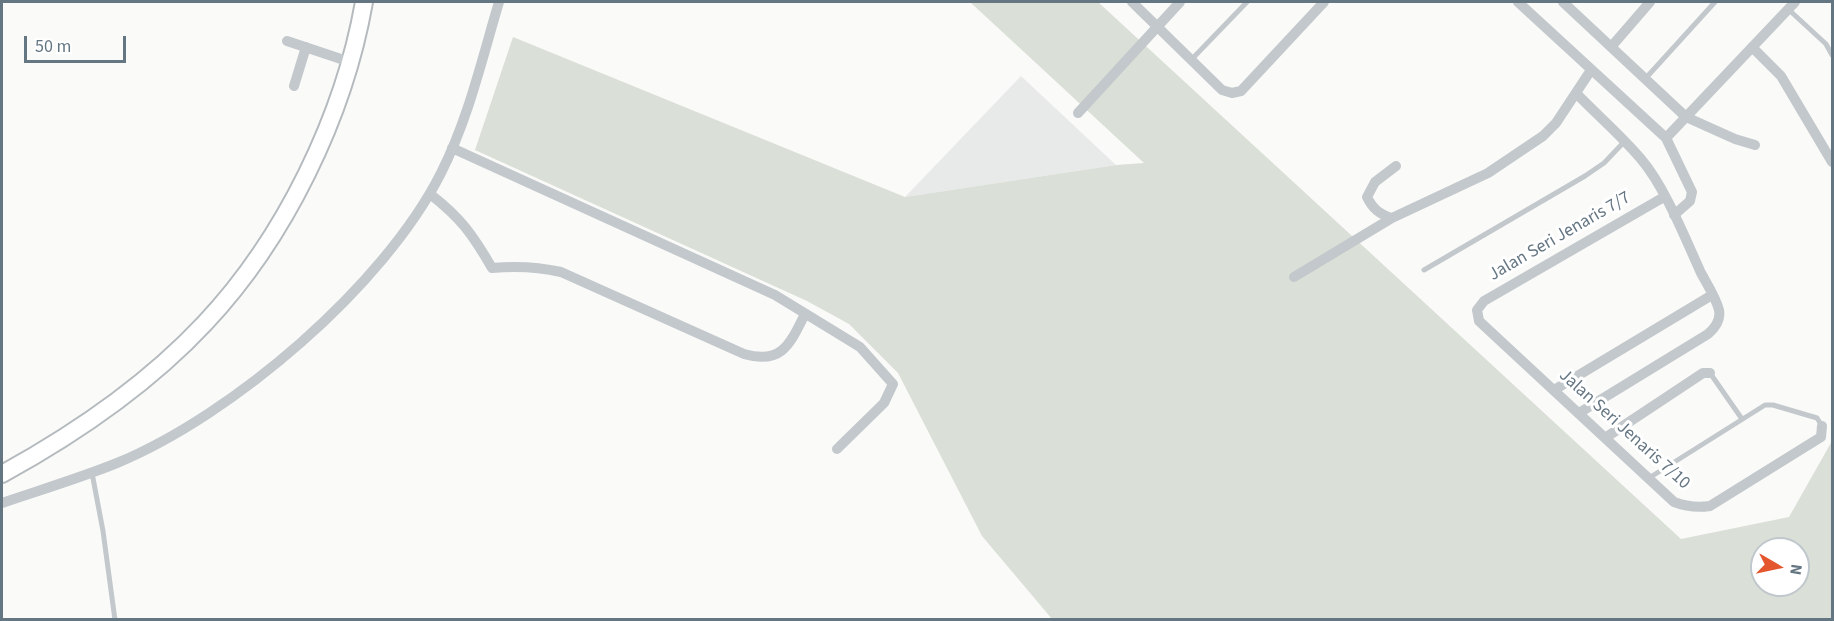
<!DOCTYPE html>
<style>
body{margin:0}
#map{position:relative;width:1834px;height:621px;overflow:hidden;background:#fafaf8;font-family:"Source Sans 3",sans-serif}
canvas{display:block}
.frame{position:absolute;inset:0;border:3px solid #657683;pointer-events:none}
.north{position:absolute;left:1750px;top:537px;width:60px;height:60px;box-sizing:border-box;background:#fff;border:2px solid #c1c8cd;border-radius:50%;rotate:99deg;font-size:16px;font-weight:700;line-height:24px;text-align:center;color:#657683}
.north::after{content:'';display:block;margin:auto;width:21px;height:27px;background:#e4572e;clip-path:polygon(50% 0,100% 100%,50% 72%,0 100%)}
.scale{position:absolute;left:24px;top:36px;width:102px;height:27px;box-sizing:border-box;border:3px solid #657683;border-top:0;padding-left:8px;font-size:18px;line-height:21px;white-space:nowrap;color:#657683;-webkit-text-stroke:4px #fff;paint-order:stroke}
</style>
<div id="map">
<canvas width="1834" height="621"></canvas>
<div class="frame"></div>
<div class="north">N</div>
<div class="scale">50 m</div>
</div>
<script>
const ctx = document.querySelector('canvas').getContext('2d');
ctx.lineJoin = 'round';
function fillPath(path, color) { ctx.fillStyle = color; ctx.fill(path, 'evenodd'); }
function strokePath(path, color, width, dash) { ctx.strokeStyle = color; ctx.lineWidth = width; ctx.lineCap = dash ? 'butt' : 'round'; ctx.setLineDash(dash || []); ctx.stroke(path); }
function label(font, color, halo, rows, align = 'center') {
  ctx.font = font + ' "Source Sans 3",sans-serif'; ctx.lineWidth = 6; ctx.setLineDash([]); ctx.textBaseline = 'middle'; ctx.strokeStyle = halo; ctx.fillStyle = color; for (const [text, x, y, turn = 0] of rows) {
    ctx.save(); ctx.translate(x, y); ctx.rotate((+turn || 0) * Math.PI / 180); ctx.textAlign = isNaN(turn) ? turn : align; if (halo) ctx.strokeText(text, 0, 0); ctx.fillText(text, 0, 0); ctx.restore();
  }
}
const built = new Path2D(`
 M 1021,76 L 1116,165 L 905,197 Z`);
const green = new Path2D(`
 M 970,2 L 1098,2 L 1681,539 L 1789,517 L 1832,441 L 1832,619 L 1052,619 L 982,536 L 898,373 L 849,324 L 807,301 L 475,150 L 513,37 L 905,197 L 1116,165 L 1144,163 ZM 1762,549 L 1798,549 L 1798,585 L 1762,585 Z`);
const lane = new Path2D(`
 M 1788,9 L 1826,44 L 1832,55
 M 1191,60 L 1247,2
 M 1645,79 L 1715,2
 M 1424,270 L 1585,176 L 1604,163 L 1624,142
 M 1710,373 L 1742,419
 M 92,473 L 103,531 L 115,620
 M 1649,478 L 1765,405 L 1773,405 L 1817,418 L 1822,426`);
const street = new Path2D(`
 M 1132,2 L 1222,90 L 1232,93 L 1241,91 L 1324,2
 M 1518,2 L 1666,138 L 1692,192 L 1690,201 L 1674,215
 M 1563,2 L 1686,117 L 1735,139 L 1755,145
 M 287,41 L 350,62
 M 1611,47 L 1650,2
 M 1752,47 L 1781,76 L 1832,162
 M 294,86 L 306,47
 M 1576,93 C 1597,115 1621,135 1641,159 C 1665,187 1685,238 1701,273 C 1707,284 1716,298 1719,310 C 1721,320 1715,328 1708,334 L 1579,413
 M 1078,113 L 1180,2
 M 1666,138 L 1795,2
 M 452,148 L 775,295 L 860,347 L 893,384 L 884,403 L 837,449
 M 1396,166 L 1375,182 L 1367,197 C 1373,209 1379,214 1392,218 L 1488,173 L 1543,136 L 1556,123 L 1591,70
 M 430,194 C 461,218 473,235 492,268 C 514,266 539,267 561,272 L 744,354 C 782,365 790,344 805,314
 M 1664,197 L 1484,301 L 1477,310 L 1479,321 L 1674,502 C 1687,507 1697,508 1710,506 L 1821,437 L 1822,426
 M 1294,277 L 1392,218
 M 1554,390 L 1712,295
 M 1605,438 L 1703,373 L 1710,373
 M 2,503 C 40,490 80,478 117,463 C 233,415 384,286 441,173 C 468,120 482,59 499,2`);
const primary = new Path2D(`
 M 2,474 C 75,434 148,384 205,323 C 285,238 344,116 364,2`);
const streetNames = [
 ["Jalan Seri Jenaris 7/7",1560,237,-30],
 ["Jalan Seri Jenaris 7/10",1624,430,42]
];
fillPath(built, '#e8e9e9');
fillPath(green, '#dadfd7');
strokePath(primary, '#b5babe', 20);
strokePath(lane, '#c3c8cc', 5);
strokePath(street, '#c3c8cc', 10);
strokePath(primary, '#fff', 16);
label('18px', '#657683', '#fff', streetNames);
</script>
